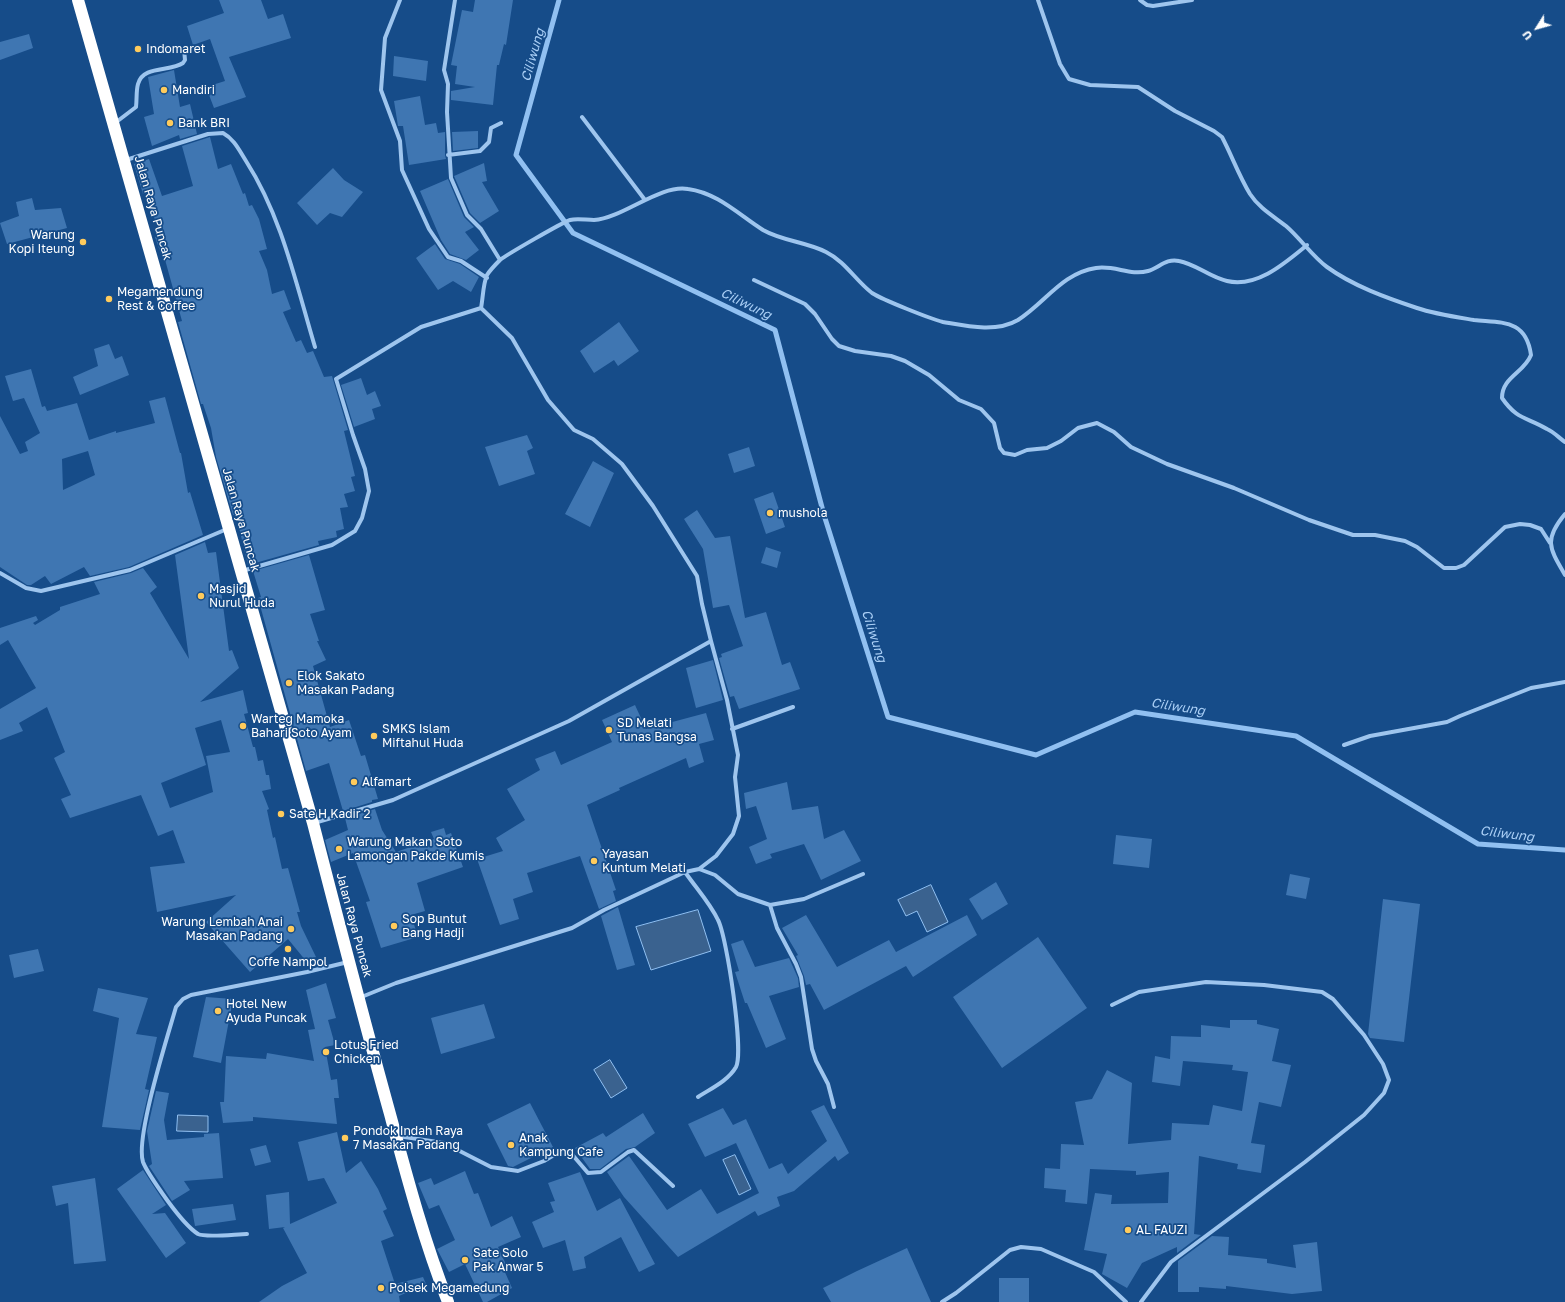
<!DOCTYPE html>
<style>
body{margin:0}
#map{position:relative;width:1565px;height:1302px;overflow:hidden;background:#164c89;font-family:"Golos Text",sans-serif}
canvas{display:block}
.north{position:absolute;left:1517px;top:8px;width:40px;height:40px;-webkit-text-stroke:3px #164c89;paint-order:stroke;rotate:233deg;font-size:11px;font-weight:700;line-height:16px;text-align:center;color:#fff}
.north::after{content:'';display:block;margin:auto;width:14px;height:18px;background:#fff;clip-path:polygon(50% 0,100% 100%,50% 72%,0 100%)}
</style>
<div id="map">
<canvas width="1565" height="1302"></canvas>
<div class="north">U</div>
</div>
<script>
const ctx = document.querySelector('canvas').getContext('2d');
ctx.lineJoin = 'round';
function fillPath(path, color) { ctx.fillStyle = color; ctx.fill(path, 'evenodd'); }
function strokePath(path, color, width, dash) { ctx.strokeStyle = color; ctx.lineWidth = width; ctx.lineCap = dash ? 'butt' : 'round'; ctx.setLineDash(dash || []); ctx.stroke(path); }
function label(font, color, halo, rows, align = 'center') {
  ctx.font = font + ' "Golos Text",sans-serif'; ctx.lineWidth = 3.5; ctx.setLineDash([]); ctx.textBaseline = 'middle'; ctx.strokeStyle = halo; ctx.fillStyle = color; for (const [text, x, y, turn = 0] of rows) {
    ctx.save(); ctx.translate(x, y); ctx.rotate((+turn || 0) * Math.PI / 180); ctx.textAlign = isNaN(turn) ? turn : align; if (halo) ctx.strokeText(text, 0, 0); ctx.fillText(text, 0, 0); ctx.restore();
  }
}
const water = new Path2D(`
 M 931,885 L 948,922 L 927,932 L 917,911 L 906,916 L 898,900 Z
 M 698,910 L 711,951 L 651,970 L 636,927 Z
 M 610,1060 L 627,1088 L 611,1098 L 594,1070 Z
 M 178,1115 L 208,1116 L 208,1132 L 177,1131 Z
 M 735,1155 L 751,1189 L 739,1195 L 723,1160 Z`);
const stream = new Path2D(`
 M 559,0 L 516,155 L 573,233 L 775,330 L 824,515 L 888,717 L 1036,755 L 1135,712 L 1296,736 L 1478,844 L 1565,850`);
const building = new Path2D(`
 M 219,0 L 261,0 L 268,19 L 283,14 L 291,38 L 229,57 L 246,97 L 214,108 L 206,87 L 225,81 L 210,39 L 193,45 L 187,26 L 224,13 Z
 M 475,0 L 513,0 L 506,45 L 504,44 L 499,65 L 497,65 L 493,105 L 451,100 L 451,91 L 475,87 L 455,84 L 457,66 L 451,65 L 462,10 L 473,12 Z
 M 29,34 L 33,48 L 0,60 L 0,42 Z
 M 394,56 L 428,61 L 426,81 L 393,76 Z
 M 174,70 L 180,107 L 190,104 L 197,134 L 180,139 L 179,135 L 152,146 L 144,117 L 154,114 L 148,77 Z
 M 420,96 L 425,125 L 436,123 L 438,133 L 445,132 L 445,155 L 446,159 L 409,165 L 403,126 L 398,126 L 394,101 Z
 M 478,131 L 478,148 L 453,151 L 452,132 Z
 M 210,137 L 218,169 L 231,164 L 243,194 L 245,193 L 249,206 L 252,205 L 259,219 L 267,249 L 259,251 L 267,270 L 272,294 L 284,290 L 291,309 L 283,312 L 296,342 L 301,340 L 307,353 L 313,351 L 324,377 L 332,376 L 348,430 L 344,431 L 355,476 L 351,477 L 355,491 L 344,494 L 348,507 L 340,508 L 344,529 L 336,531 L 337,537 L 318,541 L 319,545 L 248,565 L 236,515 L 233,515 L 216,457 L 211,428 L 203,404 L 201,404 L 178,322 L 182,321 L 164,256 L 162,257 L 155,237 L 160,235 L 146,193 L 143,194 L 134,164 L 149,159 L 162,196 L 193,186 L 182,146 Z
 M 484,163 L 487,181 L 482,182 L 499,211 L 480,223 L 470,213 L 454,176 Z
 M 333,168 L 344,180 L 363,192 L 342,217 L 330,213 L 317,225 L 297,203 Z
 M 448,179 L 464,217 L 474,227 L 465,232 L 479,250 L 466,260 L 450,254 L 441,240 L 420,191 Z
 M 32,198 L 35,210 L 61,208 L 67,228 L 7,244 L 0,223 L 19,216 L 16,202 Z
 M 435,244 L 445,259 L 460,264 L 479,277 L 471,292 L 453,281 L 438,290 L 416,258 Z
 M 619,322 L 639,351 L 618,366 L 614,360 L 594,373 L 580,351 Z
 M 109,344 L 115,359 L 122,356 L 129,375 L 80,395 L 73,377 L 98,366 L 94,349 Z
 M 31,369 L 42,407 L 45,406 L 47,411 L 77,403 L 89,440 L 116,431 L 116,433 L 155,423 L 149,401 L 165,397 L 180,453 L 181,453 L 188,493 L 190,492 L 203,535 L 129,567 L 90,576 L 84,567 L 51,584 L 45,576 L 31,585 L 27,585 L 0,567 L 0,416 L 20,454 L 28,451 L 25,442 L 40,433 L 24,398 L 13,401 L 5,376 ZM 88,451 L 95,475 L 63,490 L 62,459 Z
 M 361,378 L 367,395 L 375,391 L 381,406 L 372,409 L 375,419 L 354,427 L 341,385 Z
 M 527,435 L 533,448 L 527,451 L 535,474 L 499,486 L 485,447 Z
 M 749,447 L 755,466 L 734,473 L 728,454 Z
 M 593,461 L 614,473 L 590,527 L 565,514 Z
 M 773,492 L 785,527 L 766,534 L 754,499 Z
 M 697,510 L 715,538 L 730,536 L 745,618 L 766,612 L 782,665 L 790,662 L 800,689 L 739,709 L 734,696 L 730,697 L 719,658 L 722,657 L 721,654 L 743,646 L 729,605 L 713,608 L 703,549 L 684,519 Z
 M 205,542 L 208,553 L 216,552 L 229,651 L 232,650 L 239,668 L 200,702 L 243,690 L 248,713 L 244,714 L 253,747 L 255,747 L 258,761 L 263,760 L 266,775 L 269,775 L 271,789 L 262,791 L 269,809 L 267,810 L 273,838 L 275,837 L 282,869 L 288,868 L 300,912 L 297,912 L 301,926 L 316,957 L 306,961 L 288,939 L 250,972 L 206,922 L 236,895 L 157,912 L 150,867 L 185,863 L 173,830 L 158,836 L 141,795 L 70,818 L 61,799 L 71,795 L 54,758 L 65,752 L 47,707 L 19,723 L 23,731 L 0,740 L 0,709 L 36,688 L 8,640 L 0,645 L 0,628 L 36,616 L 38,620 L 33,623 L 35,625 L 60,610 L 60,607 L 100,594 L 94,582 L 131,573 L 143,568 L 157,587 L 150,593 L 189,659 L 175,555 ZM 221,720 L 230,752 L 206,756 L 213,792 L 170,808 L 161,783 L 206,765 L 195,728 Z
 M 766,547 L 781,552 L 777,568 L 761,563 Z
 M 309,555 L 325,610 L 310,614 L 319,641 L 317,641 L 326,660 L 313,666 L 330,727 L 349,720 L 361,756 L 365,755 L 378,799 L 372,800 L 372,802 L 343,811 L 329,763 L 306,771 L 258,598 L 261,597 L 253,571 Z
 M 713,660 L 723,700 L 696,708 L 686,668 Z
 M 635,705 L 646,729 L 706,713 L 714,740 L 699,744 L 704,762 L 689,768 L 686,758 L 619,788 L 620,790 L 587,805 L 616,890 L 613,891 L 616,901 L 599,909 L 580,856 L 527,873 L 533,892 L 513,899 L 519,919 L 500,925 L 477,859 L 503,851 L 496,838 L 525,820 L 507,789 L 540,770 L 535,759 L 555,751 L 561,765 L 612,742 L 602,720 Z
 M 787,782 L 792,810 L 818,806 L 824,839 L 844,830 L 861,861 L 821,880 L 804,844 L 770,854 L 772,858 L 756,864 L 749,847 L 767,839 L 756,806 L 746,809 L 744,793 Z
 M 375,809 L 382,830 L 396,852 L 434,839 L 431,832 L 444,828 L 446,835 L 451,833 L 463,867 L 417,883 L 425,911 L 411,915 L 418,937 L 381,948 L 366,902 L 370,901 L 353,853 L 331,862 L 325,840 L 348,830 L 345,818 Z
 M 1116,835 L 1152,839 L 1149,868 L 1113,864 Z
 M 1290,874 L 1310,878 L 1306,899 L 1286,895 Z
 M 996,882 L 1008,904 L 982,920 L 969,899 Z
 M 1383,899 L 1420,904 L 1404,1042 L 1370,1038 L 1368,1034 Z
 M 618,907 L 635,965 L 617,970 L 601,916 Z
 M 806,915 L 837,967 L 889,940 L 896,952 L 967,915 L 977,935 L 913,977 L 906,966 L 824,1010 L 810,984 L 806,985 L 804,976 L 796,956 L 798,955 L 782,928 Z
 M 1038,937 L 1087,1008 L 1002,1068 L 953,997 Z
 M 743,940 L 755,967 L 789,958 L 798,978 L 799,987 L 769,996 L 786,1039 L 766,1048 L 747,1003 L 745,1003 L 735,972 L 739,971 L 731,944 Z
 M 38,949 L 44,971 L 14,978 L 9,955 Z
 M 326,983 L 336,1018 L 328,1020 L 335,1045 L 325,1047 L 331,1080 L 337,1079 L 339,1098 L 334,1098 L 337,1124 L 253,1117 L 253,1121 L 223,1123 L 220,1102 L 224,1102 L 226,1056 L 266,1059 L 267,1053 L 314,1061 L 308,1030 L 315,1029 L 306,990 Z
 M 98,988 L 148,998 L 136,1034 L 157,1037 L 145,1089 L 149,1090 L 140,1130 L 102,1127 L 119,1018 L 93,1011 Z
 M 206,997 L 233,999 L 221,1063 L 193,1057 Z
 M 484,1004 L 495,1038 L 441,1054 L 431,1018 Z
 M 1230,1020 L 1257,1020 L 1257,1024 L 1279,1029 L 1272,1061 L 1291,1065 L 1281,1107 L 1259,1102 L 1251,1143 L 1265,1145 L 1261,1173 L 1237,1169 L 1238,1164 L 1199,1156 L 1194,1234 L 1201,1235 L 1177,1253 L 1177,1247 L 1142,1263 L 1127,1288 L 1102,1274 L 1107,1254 L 1084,1250 L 1095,1193 L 1112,1195 L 1111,1204 L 1168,1203 L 1169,1172 L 1136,1175 L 1136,1171 L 1090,1169 L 1087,1204 L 1065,1202 L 1066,1190 L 1044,1188 L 1045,1168 L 1060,1169 L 1061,1144 L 1084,1145 L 1075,1102 L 1092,1099 L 1107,1070 L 1132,1083 L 1128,1144 L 1171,1140 L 1172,1123 L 1209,1125 L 1213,1105 L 1242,1111 L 1248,1072 L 1232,1070 L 1233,1065 L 1183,1061 L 1180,1086 L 1152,1082 L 1155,1056 L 1170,1059 L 1171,1036 L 1201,1037 L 1201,1025 L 1230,1028 Z
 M 156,1091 L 169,1093 L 164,1120 L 167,1140 L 204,1137 L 204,1134 L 219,1133 L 223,1178 L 184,1181 L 190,1190 L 172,1201 L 149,1166 L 152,1164 L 147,1131 Z
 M 530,1103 L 553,1147 L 513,1167 L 508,1166 L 487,1124 Z
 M 824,1105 L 849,1153 L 838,1161 L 835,1156 L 794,1191 L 777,1197 L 780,1206 L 758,1216 L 755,1211 L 678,1257 L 624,1197 L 607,1172 L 629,1156 L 667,1210 L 701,1189 L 717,1214 L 759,1193 L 736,1143 L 705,1157 L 688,1124 L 723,1108 L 733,1125 L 746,1119 L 769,1169 L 782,1163 L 788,1174 L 827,1141 L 811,1111 Z
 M 643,1113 L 655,1133 L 635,1147 L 626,1149 L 600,1169 L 590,1169 L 575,1148 L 603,1133 L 606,1137 Z
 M 337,1132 L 346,1173 L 361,1161 L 378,1189 L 387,1209 L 383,1211 L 394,1236 L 381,1241 L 395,1284 L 423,1277 L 426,1284 L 399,1296 L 400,1302 L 259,1302 L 282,1286 L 307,1273 L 283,1228 L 285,1227 L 269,1229 L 266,1195 L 289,1192 L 290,1224 L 337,1203 L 324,1178 L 308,1181 L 298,1142 Z
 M 266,1145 L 271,1162 L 255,1166 L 250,1149 Z
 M 143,1170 L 166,1205 L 152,1214 L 165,1213 L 186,1243 L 166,1258 L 117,1189 Z
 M 465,1171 L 474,1194 L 478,1193 L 491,1227 L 512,1216 L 521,1237 L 498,1247 L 508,1269 L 504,1270 L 512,1288 L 487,1302 L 483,1302 L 465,1264 L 449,1272 L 437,1249 L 455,1240 L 439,1205 L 429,1209 L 418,1183 L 431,1178 L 434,1185 Z
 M 580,1172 L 597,1211 L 620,1198 L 655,1264 L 639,1272 L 621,1237 L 584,1257 L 586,1268 L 573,1271 L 565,1240 L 543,1248 L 532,1222 L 554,1212 L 550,1202 L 555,1201 L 548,1183 Z
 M 95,1178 L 106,1261 L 74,1264 L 68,1203 L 56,1206 L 52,1186 Z
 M 233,1204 L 236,1220 L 195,1226 L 192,1209 Z
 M 1212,1236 L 1229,1237 L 1228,1255 L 1267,1259 L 1267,1263 L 1296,1268 L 1293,1245 L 1317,1242 L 1322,1291 L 1292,1294 L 1226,1286 L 1226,1289 L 1199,1287 L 1199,1292 L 1178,1292 L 1178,1261 Z
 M 907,1248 L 931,1302 L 831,1302 L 823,1288 L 857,1271 Z
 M 999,1278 L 1029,1278 L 1029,1302 L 999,1302 Z`);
const street = new Path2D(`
 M 400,0 L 385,38 L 381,90 L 400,141 L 402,170 L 429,229 L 448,257 L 461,261 L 487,278
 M 455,0 L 444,70 L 448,84 L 447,112 L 451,178 L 467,215 L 481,229 L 500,260
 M 1038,0 L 1060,64 L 1069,79 L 1090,85 L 1138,87 L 1175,111 L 1214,131 L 1222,137 C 1232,156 1239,176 1250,194 C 1259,208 1273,216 1286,226 C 1300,238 1313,257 1327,267 C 1353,286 1387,298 1417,308 C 1435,314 1456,317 1474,320 C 1502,323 1526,319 1531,355 C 1524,373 1502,377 1502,398 C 1517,420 1527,417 1547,429 C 1554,432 1559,438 1565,442
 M 1140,0 L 1147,5 L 1153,6 L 1192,0
 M 582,117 L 645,200
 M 115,123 L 136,107 C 137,99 136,91 138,84 C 143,65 170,72 183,63 L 185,60 L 184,49
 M 448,155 L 480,151 L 489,142 L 491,128 L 501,123
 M 126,160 L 208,134 L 223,133 C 234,139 239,150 246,161 C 282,217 296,284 315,347
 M 754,280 L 805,304 L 815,314 L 832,339 L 839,346 L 855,351 L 891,356 L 905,361 L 929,375 L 959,400 L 981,409 L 994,423 L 1000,448 L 1004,453 L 1015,455 L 1027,450 L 1047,448 L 1061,441 L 1078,428 L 1097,423 L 1114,432 L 1131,447 L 1167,464 L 1234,488 L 1309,520 L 1353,535 L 1375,535 L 1405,541 L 1417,547 L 1444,568 L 1456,568 L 1464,565 L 1505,527 L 1520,524 L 1530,525 L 1541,529 L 1550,543
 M 481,308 C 483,298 483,284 487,275 C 490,270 496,264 500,260 C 506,255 563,222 570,220 C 577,218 586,220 594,220 C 623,218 660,184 688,189 C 718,193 739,215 763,230 C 782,241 807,242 826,252 C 846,262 855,280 872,293 C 883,300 931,319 943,322 C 966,326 996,333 1018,320 C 1045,303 1062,273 1096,268 C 1115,265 1130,276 1148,271 C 1159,268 1166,258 1179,261 C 1196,264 1209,277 1227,281 C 1257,288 1285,263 1307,245
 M 481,308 L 512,338 L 548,400 L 574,430 L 593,439 L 622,464 L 653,506 L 697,576 L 702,604 L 711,641
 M 1565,514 C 1543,540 1550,549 1565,575
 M 242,571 L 332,545 L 355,531 L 362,518 L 369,491 L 365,469 L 353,435 L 336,379 L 421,327 L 481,308
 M 0,573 L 26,588 L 41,591 L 130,570 L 227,529
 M 732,729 L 793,707
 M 1344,745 L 1370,736 L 1447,722 L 1460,716 L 1531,688 L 1565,682
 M 314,823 L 393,800 L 569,721 L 711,641 L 727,700 L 738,755 L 735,777 L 739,816 L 733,834 L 716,856 L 699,869
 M 685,872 C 696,888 710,903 718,920 C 727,937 744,1052 736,1067 C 728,1081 710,1089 698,1097
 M 770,905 L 777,928 L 796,964 L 801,977 L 812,1049 L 816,1061 L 828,1084 L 834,1107
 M 359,998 L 396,983 L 572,928 L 604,910 L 685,872 L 699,869 L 715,875 L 738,894 L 770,905 L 804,899 L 863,874
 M 1112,1005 L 1139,992 L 1206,982 L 1264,985 L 1322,992 L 1333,999 L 1364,1035 L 1383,1064 L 1389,1080 L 1384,1093 L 1364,1115 L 1305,1162 L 1171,1262 L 1141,1302
 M 398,1136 L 444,1143 L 491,1167 L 518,1171 L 544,1161 L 559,1152 L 570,1152 L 588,1173 L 601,1172 L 628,1152 L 634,1150 L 673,1186
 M 247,1234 C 237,1234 206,1238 198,1234 C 187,1227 175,1211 167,1200 C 162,1193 146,1170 143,1162 C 135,1138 168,1035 176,1007 L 183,999 L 191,995 L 307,972 L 348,962
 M 942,1302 L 956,1293 L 1010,1250 L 1021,1247 L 1041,1249 L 1094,1272 L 1126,1302`);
const highway = new Path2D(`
 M 78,0 L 313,823 C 338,920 363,1017 390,1114 C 407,1177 424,1241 448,1302`);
const markers = [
 [138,49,4,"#ffcb5c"],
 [164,90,4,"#ffcb5c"],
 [170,123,4,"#ffcb5c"],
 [83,242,4,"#ffcb5c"],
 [109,299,4,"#ffcb5c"],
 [770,513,4,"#ffcb5c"],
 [201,596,4,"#ffcb5c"],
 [289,683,4,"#ffcb5c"],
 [243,726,4,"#ffcb5c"],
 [609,730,4,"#ffcb5c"],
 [374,736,4,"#ffcb5c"],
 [354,782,4,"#ffcb5c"],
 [281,814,4,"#ffcb5c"],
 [339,849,4,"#ffcb5c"],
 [594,861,4,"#ffcb5c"],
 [394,926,4,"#ffcb5c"],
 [291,929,4,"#ffcb5c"],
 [288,949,4,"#ffcb5c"],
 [218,1011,4,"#ffcb5c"],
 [326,1052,4,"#ffcb5c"],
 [345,1138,4,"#ffcb5c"],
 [511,1145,4,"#ffcb5c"],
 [1128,1230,4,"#ffcb5c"],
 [465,1260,4,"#ffcb5c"],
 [381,1288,4,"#ffcb5c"]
];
const poiNames = [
 ["Indomaret",146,49],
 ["Mandiri",172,90],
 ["Bank BRI",178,123],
 ["Warung",75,235,"right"],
 ["Kopi Iteung",75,249,"right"],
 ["Megamendung",117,292],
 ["Rest & Coffee",117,306],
 ["mushola",778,513],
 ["Masjid",209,589],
 ["Nurul Huda",209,603],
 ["Elok Sakato",297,676],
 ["Masakan Padang",297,690],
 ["Warteg Mamoka",251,719],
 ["Bahari Soto Ayam",251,733],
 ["SD Melati",617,723],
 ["Tunas Bangsa",617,737],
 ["SMKS Islam",382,729],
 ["Miftahul Huda",382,743],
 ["Alfamart",362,782],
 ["Sate H Kadir 2",289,814],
 ["Warung Makan Soto",347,842],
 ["Lamongan Pakde Kumis",347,856],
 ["Yayasan",602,854],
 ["Kuntum Melati",602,868],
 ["Sop Buntut",402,919],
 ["Bang Hadji",402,933],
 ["Warung Lembah Anai",283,922,"right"],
 ["Masakan Padang",283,936,"right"],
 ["Coffe Nampol",288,962,"center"],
 ["Hotel New",226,1004],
 ["Ayuda Puncak",226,1018],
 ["Lotus Fried",334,1045],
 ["Chicken",334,1059],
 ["Pondok Indah Raya",353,1131],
 ["7 Masakan Padang",353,1145],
 ["Anak",519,1138],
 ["Kampung Cafe",519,1152],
 ["AL FAUZI",1136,1230],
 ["Sate Solo",473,1253],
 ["Pak Anwar 5",473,1267],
 ["Polsek Megamedung",389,1288]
];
const streetNames = [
 ["Jalan Raya Puncak",153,208,74],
 ["Jalan Raya Puncak",241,520,74],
 ["Jalan Raya Puncak",354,925,75]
];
const waterNames = [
 ["Ciliwung",533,55,-74],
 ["Ciliwung",746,304,26],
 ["Ciliwung",874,636,72],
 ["Ciliwung",1178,707,9],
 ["Ciliwung",1507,834,7]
];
fillPath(water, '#3a628f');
strokePath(water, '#91c0f1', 1);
strokePath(stream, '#91c0f1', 5);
fillPath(building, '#3f76b2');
strokePath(street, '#9ec5ee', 4);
strokePath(highway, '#fff', 12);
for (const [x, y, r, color] of markers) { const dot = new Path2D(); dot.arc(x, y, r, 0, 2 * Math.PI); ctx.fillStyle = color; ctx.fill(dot); strokePath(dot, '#164c89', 1.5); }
label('12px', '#fff', '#164c89', poiNames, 'left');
label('12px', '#fff', '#164c89', streetNames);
label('italic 13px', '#aacff6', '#164c89', waterNames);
</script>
